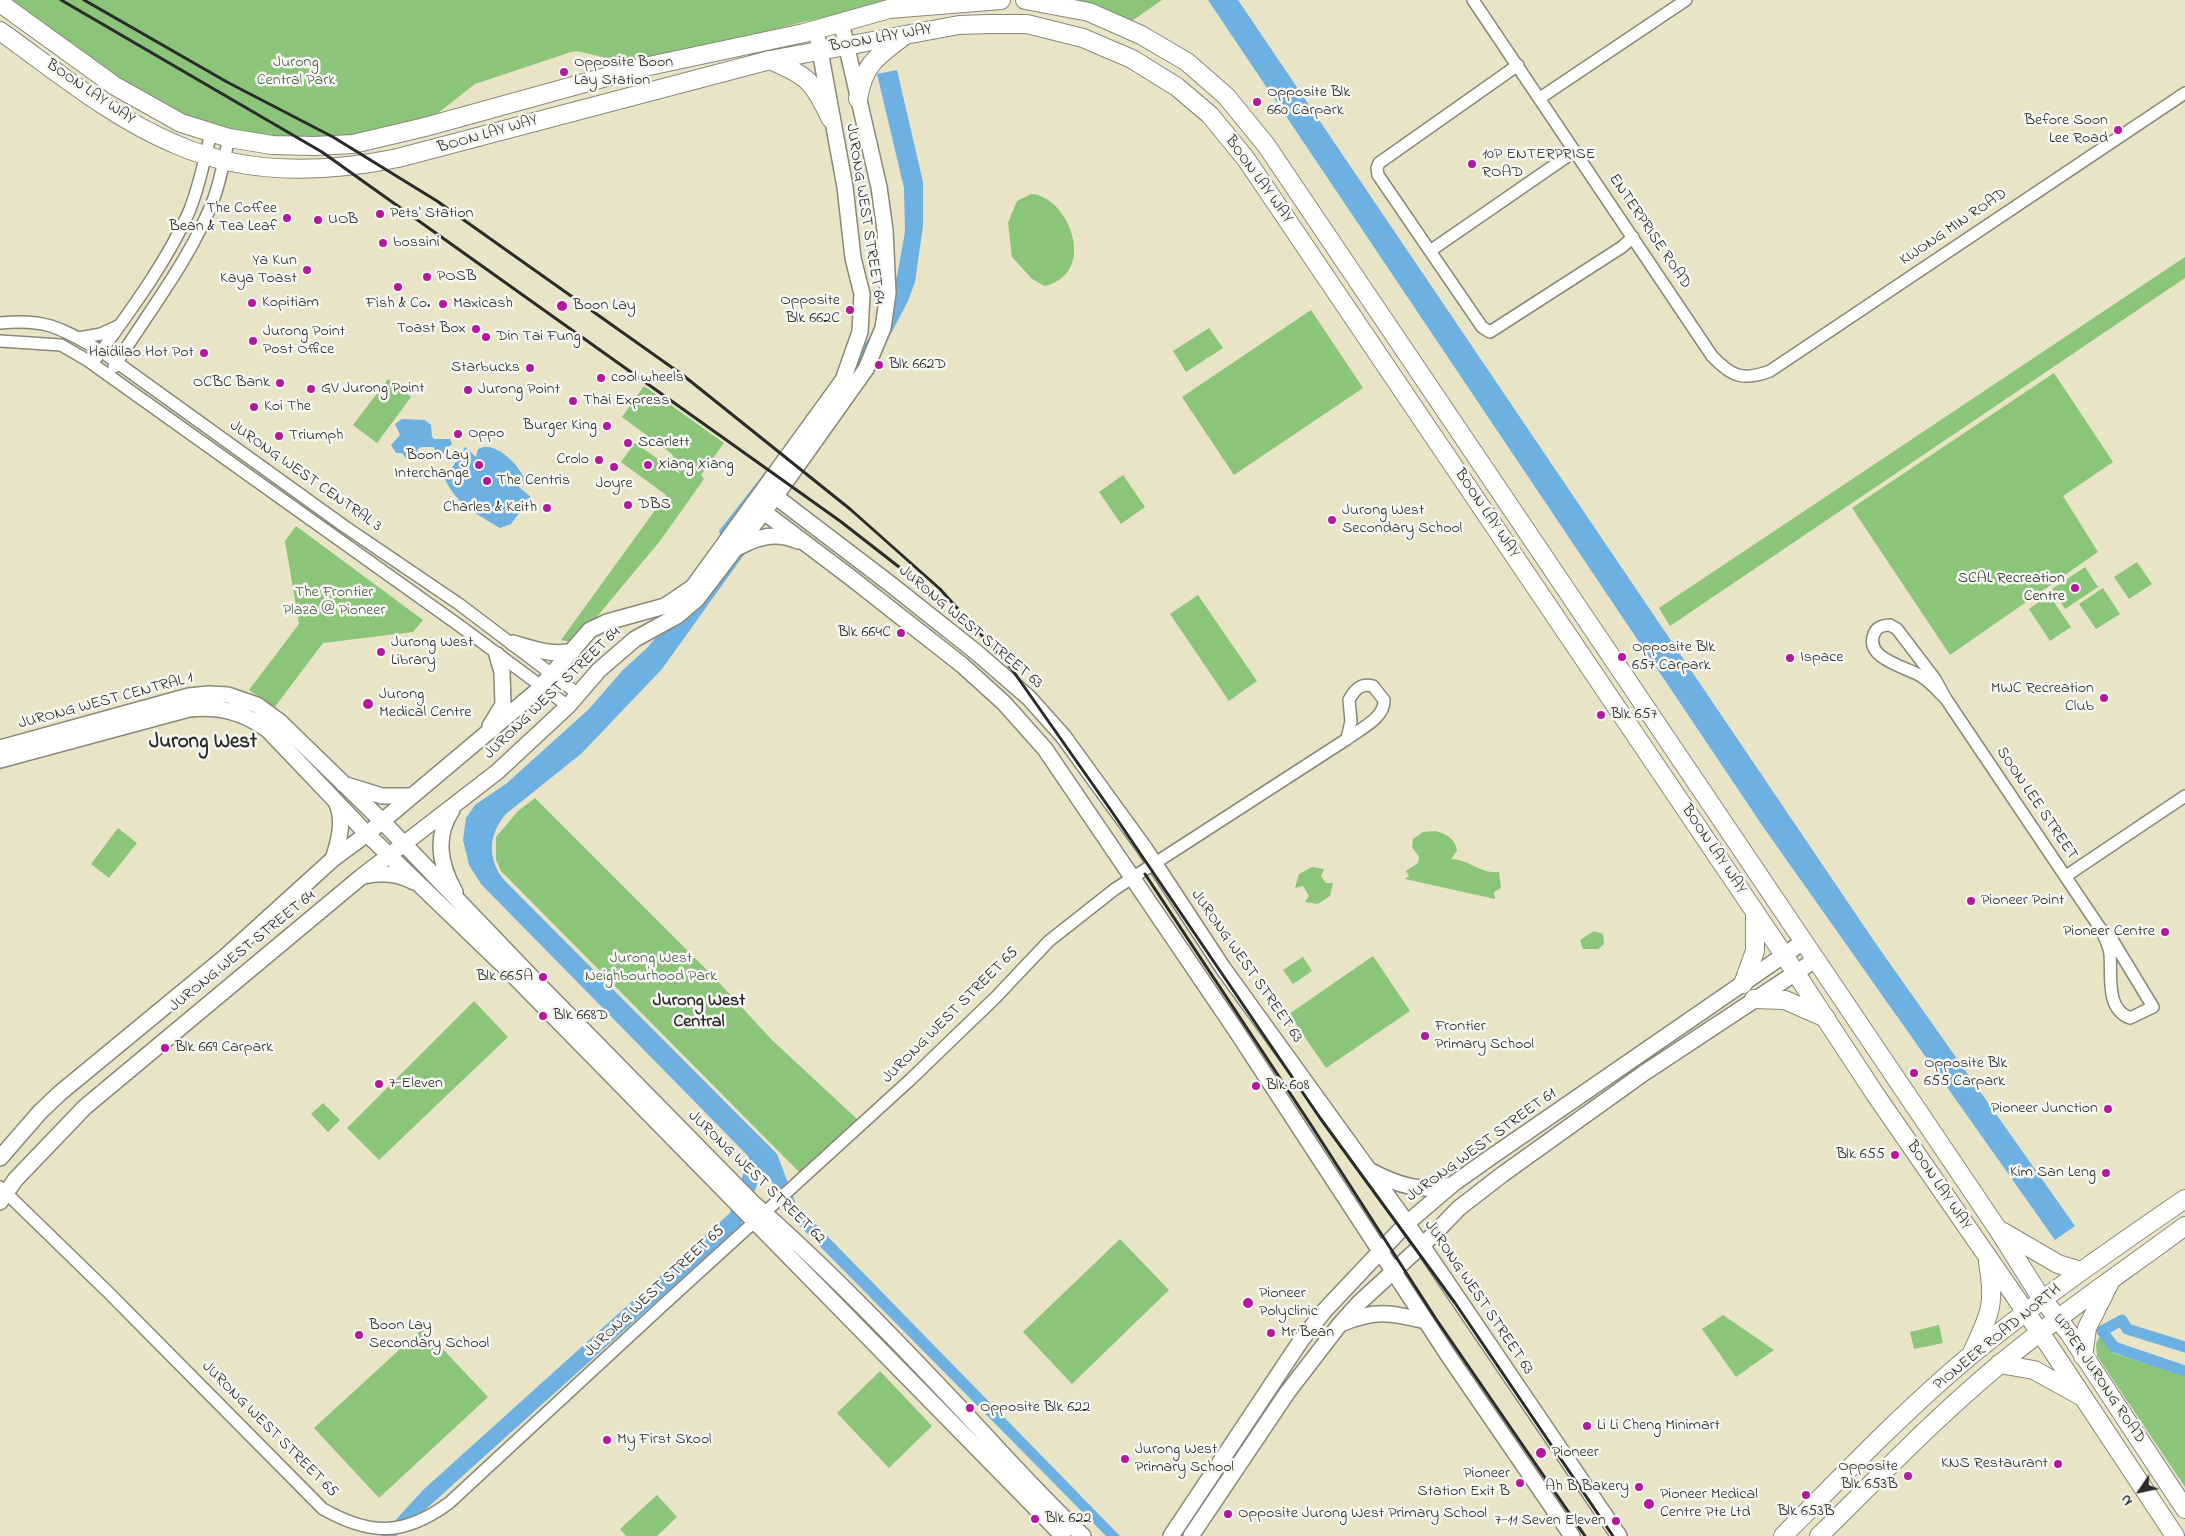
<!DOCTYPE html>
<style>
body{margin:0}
#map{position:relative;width:2185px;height:1536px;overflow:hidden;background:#eae4c7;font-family:"Indie Flower",sans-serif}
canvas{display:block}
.north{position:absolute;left:2115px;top:1466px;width:50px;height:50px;-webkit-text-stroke:4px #f6f6f2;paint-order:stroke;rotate:236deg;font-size:14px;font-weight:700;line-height:20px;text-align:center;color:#2b2b2b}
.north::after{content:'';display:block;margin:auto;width:18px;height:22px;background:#2b2b2b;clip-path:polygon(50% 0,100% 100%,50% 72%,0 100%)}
</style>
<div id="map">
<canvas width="2185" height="1536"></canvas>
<div class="north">N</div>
</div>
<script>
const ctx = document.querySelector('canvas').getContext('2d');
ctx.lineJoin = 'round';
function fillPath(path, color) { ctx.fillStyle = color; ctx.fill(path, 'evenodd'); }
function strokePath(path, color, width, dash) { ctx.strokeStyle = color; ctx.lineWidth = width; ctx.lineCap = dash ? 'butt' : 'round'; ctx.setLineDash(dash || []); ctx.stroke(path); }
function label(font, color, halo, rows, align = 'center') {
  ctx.font = font + ' "Indie Flower",sans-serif'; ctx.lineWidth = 5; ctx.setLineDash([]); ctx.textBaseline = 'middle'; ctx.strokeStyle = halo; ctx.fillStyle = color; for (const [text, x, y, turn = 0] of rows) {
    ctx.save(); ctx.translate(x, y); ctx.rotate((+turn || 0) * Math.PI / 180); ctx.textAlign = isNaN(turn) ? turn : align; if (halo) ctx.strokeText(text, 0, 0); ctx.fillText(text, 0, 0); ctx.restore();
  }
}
const green = new Path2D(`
 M 6,0 L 919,0 L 890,4 L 803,22 L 635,65 L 577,51 L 571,52 L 475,84 L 424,124 L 352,141 L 238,139 L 136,97 Z
 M 1060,0 L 1162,0 L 1129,23 Z
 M 1031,194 C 1067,195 1100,272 1045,286 L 1032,279 L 1012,257 L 1008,223 L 1017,201 Z
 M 2185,257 L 2185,278 L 1670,626 L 1659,608 Z
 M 1311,310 L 1363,388 L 1234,475 L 1182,397 Z
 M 1209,328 L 1223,348 L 1186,372 L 1173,351 Z
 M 2054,373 L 2113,462 L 2063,496 L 2098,552 L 1950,655 L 1852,508 Z
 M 388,379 L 411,397 L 377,443 L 353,425 Z
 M 644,386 L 724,443 L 701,475 L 704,479 L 660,541 L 575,643 L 561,640 L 666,495 L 621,462 L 635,443 L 680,474 L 672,454 L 622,417 Z
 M 1123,475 L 1145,507 L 1121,524 L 1099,492 Z
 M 296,526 L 423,620 L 413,632 L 323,643 L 274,708 L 249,690 L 299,624 L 285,541 Z
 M 2137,562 L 2152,584 L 2129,599 L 2114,577 Z
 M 2085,567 L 2098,587 L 2065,609 L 2052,589 Z
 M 2103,588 L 2120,614 L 2096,629 L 2079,604 Z
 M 1198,595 L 1257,681 L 1229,701 L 1170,614 Z
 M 2049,595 L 2071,627 L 2050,641 L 2029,609 Z
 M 535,798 L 713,976 L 772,1040 L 858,1120 L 800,1173 L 501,871 L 496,860 L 496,837 L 518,811 Z
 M 118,828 L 137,843 L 109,878 L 91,864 Z
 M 1435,831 C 1446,833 1456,840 1457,851 L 1451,859 C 1471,860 1480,874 1499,872 L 1501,888 L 1494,892 L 1495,899 L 1405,879 L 1409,876 L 1406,871 L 1418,863 L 1419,857 L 1412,847 L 1413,839 L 1423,832 Z
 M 1312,867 L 1324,869 L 1321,876 L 1326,883 L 1333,883 L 1330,896 L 1318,904 L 1305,902 L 1309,896 L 1303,886 L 1295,888 L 1299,874 Z
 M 1594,931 L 1603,934 L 1604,944 L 1598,949 L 1583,949 L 1580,940 Z
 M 1373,956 L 1410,1011 L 1326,1068 L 1289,1014 Z
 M 1303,957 L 1312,971 L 1293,984 L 1283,970 Z
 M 474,1001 L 508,1037 L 379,1160 L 347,1128 Z
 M 323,1103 L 340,1120 L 328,1132 L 311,1114 Z
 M 1120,1239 L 1169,1290 L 1072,1384 L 1023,1332 Z
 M 1723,1315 L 1774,1350 L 1736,1377 L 1702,1329 Z
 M 1939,1325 L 1943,1343 L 1914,1349 L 1910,1332 Z
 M 423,1328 L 488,1397 L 379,1498 L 314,1428 Z
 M 2101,1333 L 2113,1353 L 2185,1376 L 2185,1487 L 2097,1356 L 2096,1344 Z
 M 880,1371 L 932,1426 L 889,1468 L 837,1413 Z
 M 657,1495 L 677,1517 L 657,1536 L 626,1536 L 620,1529 Z`);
const water = new Path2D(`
 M 1208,0 L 1238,0 L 1874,941 L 2075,1226 L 2055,1240 L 1764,828 Z
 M 897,70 L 923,182 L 923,226 L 915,282 L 908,301 L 887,341 L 807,455 L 743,556 L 662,669 L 582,753 L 506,814 C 488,834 487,860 505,881 L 777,1154 L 796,1204 L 1120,1536 L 1106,1536 L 788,1214 L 769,1176 L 762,1172 L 741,1225 L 396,1536 L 381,1536 L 423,1490 L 730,1213 L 749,1157 L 481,884 L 469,865 L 463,840 L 466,818 L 475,805 L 507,783 L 589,709 L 623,670 L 647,648 L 665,626 L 723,542 L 719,531 L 874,332 L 888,303 L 897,276 L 905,232 L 904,188 L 877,74 Z
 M 402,419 L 425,420 L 431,425 L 432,436 L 434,439 L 450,439 L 452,444 L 445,450 L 442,457 L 436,456 L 434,447 L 421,447 L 417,450 L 417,458 L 408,461 L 402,453 L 396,453 L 391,445 L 400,435 L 395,424 Z
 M 465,447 L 476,457 L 478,449 C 496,439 521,467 526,482 L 519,487 L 531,497 L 511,524 L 500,528 C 477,514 456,504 445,479 Z`);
const canal = new Path2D(`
 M 2185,1347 L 2127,1329 L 2122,1320 L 2102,1331 L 2114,1347 L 2185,1371`);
const street = new Path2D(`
 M 1473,0 L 1712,356 C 1732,377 1743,381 1770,371 L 2185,93
 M 1518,65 L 1379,163 L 1377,168 L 1378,175 L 1482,327 L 1490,332 L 1622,247 L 1633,237
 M 1540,98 L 1686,0
 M 1430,251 L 1575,151
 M 0,323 C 47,318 62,329 101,351 L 344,526 L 459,604 L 578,694
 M 79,338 L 101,334 L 118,326
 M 0,341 L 61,345 L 87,360 L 460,626 L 568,706
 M 97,357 C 130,311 164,266 188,214 C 199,189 204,161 211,133
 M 114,367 C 148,312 191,259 214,198 C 221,179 224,158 229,138
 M 1946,699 C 1937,690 1930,681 1919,675 C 1905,667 1864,658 1874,634 C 1876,627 1884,625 1890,625 L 1897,629 L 1935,679 L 1946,699 L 2100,928 L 2113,941 L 2153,1007 L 2130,1018 C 2105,1009 2112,975 2110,954 C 2109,945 2104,936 2100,928
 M 2066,876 L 2185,796
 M 0,1187 L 109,1293 L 323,1509 C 371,1536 404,1536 449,1503 L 662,1306 L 911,1079 L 996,997 L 1049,941 L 1115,889 L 1347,739 C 1360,729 1385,718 1384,700 L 1373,686 C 1361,683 1355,689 1349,700 L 1351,721 L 1347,739`);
const secondary = new Path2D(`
 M 767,490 L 889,583 L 976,652 L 1029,698 L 1063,736 L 1145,849 L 1223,968 L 1402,1216 L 1619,1536
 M 756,506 L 850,577 L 962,665 L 1004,703 L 1045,749 L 1235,1029 L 1448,1355 L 1572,1536
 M 739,547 C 759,536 776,532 798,541
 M 513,643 C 533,649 552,656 573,651
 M 490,726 L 503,705 L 502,672 L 497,655
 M 0,748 L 189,696 L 209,694 L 228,695 L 257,705 L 279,721 L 382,821 L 545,991 L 754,1204 C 827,1268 895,1339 962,1410 C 1002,1453 1040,1496 1083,1536
 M 0,760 L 189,709 C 220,706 243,712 268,730 L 367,834 L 507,969 L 1063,1536
 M 343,784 L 382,796 L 411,796
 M 452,810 C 434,837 440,865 455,892
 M 333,859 C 339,841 345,820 336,802
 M 364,876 C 381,872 399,874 414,882
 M 0,1158 L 40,1112 L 60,1093 L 225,957 L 333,859 L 367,834 L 537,691 L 590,630 L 607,622 L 665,606 L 693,587 L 843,380 L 860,332 L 862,294 L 853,258 L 845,187 L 816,29
 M 1371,1171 C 1397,1185 1422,1193 1451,1185
 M 0,1202 L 15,1180 L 85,1107 L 361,877 L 497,772 L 568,706 L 599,670 L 635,639 L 677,616 L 697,599 L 775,497 L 866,369 L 883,328 L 888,293 L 885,230 L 879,187 L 841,22
 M 1343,1323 C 1376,1309 1392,1313 1426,1321
 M 1171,1536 L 1302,1339 L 1325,1310 L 1406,1224 L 1453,1184 L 1491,1157 L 1803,942
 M 1191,1536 L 1287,1393 L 1340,1324 L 1359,1303 L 1433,1235 L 1459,1208 L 1503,1174 L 1644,1073 L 1815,960`);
const primary = new Path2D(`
 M 1025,0 L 1089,12 L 1141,35 L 1187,62 L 1226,96 L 1266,145 L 1997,1228 L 2038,1293 L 2069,1333 L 2185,1509
 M 0,3 L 115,86 L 181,123 L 229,138 L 272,145 L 314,146 L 353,144 L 425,127 L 635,69 L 804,33 L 889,9 L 1001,0
 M 0,31 C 56,71 111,117 175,144 C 244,175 325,173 398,158 L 770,60 L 959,25 L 989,24 L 1027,24 L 1083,38 L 1132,59 L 1177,87 L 1210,115 L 1246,159 L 1780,949 L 1875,1094 L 2050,1347 L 2175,1536
 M 770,60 C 810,77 812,81 831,119
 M 858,99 C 864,63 877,57 904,36
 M 1743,984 L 1755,951 L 1755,912
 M 1754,999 L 1785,1000 L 1826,1018
 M 2003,1232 L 2058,1264 L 2081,1271
 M 1971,1355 C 1989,1315 1996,1307 1988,1263
 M 2083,1356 L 2087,1328 L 2110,1282
 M 1999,1364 L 2034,1370 L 2081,1396
 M 1783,1536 C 1844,1474 1905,1410 1971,1355 C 2040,1299 2112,1249 2185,1199
 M 1819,1536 C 1878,1478 1936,1417 2000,1364 C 2059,1315 2123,1272 2185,1226`);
const rail = new Path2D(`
 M 61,0 L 322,152 L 840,521 L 935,595 L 943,604
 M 84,0 L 227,82 L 333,137 L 437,201 L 684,376 L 850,509 L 940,589 L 1011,668 L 1110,809 L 1320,1118 L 1455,1303 L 1613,1536
 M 1145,874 L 1311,1125 L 1436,1319 L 1585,1536`);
const markers = [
 [564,72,5,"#b5179e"],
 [1257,102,5,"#b5179e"],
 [2118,130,5,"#b5179e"],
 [1472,164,5,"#b5179e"],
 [380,214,5,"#b5179e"],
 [287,218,5,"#b5179e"],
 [318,220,5,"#b5179e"],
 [383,243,5,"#b5179e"],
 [307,270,5,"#b5179e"],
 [427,277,5,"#b5179e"],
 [398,287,5,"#b5179e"],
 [252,303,5,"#b5179e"],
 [443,304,5,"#b5179e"],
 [562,306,6,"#b5179e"],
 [850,310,5,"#b5179e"],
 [476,329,5,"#b5179e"],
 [486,337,5,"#b5179e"],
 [253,341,5,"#b5179e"],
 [204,353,5,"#b5179e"],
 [879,365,5,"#b5179e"],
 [530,368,5,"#b5179e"],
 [601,378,5,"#b5179e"],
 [280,383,5,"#b5179e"],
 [311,389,5,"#b5179e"],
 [468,390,5,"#b5179e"],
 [573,401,5,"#b5179e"],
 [254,407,5,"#b5179e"],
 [607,426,5,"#b5179e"],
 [458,434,5,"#b5179e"],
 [279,436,5,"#b5179e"],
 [628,443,5,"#b5179e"],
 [599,460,5,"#b5179e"],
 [479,465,5,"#b5179e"],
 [648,465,5,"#b5179e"],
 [614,467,5,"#b5179e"],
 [487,481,5,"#b5179e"],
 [628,505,5,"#b5179e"],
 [547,508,5,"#b5179e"],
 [1332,520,5,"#b5179e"],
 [2075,588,5,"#b5179e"],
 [901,633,5,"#b5179e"],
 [381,652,5,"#b5179e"],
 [1622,657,5,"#b5179e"],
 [1790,658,5,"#b5179e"],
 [2104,698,5,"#b5179e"],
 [368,704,6,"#b5179e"],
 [1601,715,5,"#b5179e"],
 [1971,901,5,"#b5179e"],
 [2165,932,5,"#b5179e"],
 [543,977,5,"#b5179e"],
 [543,1016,5,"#b5179e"],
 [1425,1036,5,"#b5179e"],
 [165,1048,5,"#b5179e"],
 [1914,1073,5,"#b5179e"],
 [379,1084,5,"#b5179e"],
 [1256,1086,5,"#b5179e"],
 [2108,1109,5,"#b5179e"],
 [1895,1155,5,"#b5179e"],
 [2106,1173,5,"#b5179e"],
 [1248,1303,6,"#b5179e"],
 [1271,1333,5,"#b5179e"],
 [359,1335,5,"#b5179e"],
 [970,1408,5,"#b5179e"],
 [1587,1426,5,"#b5179e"],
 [607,1440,5,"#b5179e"],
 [1541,1453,6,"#b5179e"],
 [1125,1459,5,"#b5179e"],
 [2058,1464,5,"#b5179e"],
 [1908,1476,5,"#b5179e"],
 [1520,1483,5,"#b5179e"],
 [1639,1487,5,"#b5179e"],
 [1806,1495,5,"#b5179e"],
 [1649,1504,6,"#b5179e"],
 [1228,1514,5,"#b5179e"],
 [1035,1519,5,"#b5179e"],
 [1616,1521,5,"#b5179e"]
];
const streetNames = [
 ["BOON LAY WAY",881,39,-10],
 ["BOON LAY WAY",90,93,34],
 ["BOON LAY WAY",488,135,-16],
 ["BOON LAY WAY",1258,180,54],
 ["JURONG WEST STREET 64",864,214,81],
 ["KWONG MIN ROAD",1954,228,-34],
 ["ENTERPRISE ROAD",1649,232,56],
 ["JURONG WEST CENTRAL 3",305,477,35],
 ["BOON LAY WAY",1486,514,56],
 ["JURONG WEST STREET 63",970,628,40],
 ["JURONG WEST STREET 64",553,694,-44],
 ["JURONG WEST CENTRAL 1",106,702,-15],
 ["SOON LEE STREET",2036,804,56],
 ["BOON LAY WAY",1713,850,56],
 ["JURONG WEST STREET 64",243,952,-39],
 ["JURONG WEST STREET 63",1246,967,55],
 ["JURONG WEST STREET 65",951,1016,-45],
 ["JURONG WEST STREET 61",1482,1146,-36],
 ["JURONG WEST STREET 62",756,1178,44],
 ["BOON LAY WAY",1938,1186,56],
 ["JURONG WEST STREET 65",655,1292,-43],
 ["JURONG WEST STREET 63",1478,1298,56],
 ["PIONEER ROAD NORTH",1998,1338,-39],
 ["UPPER JURONG ROAD",2098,1379,56],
 ["JURONG WEST STREET 65",269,1430,45]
];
const parkNames = [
 ["Jurong",296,63],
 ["Central Park",296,81],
 ["The Frontier",334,593],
 ["Plaza @ Pioneer",334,611],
 ["Jurong West",651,959],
 ["Neighbourhood Park",651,977]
];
const poiNames = [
 ["Opposite Boon",574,63],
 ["Lay Station",574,81],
 ["Opposite Blk",1267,93],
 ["660 Carpark",1267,111],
 ["Before Soon",2108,121,"right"],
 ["Lee Road",2108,139,"right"],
 ["10P ENTERPRISE",1482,155],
 ["ROAD",1482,173],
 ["The Coffee",277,209,"right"],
 ["Bean & Tea Leaf",277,227,"right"],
 ["Pets' Station",390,214],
 ["UOB",328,220],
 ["bossini",393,243],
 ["Ya Kun",297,261,"right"],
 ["Kaya Toast",297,279,"right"],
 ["POSB",437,277],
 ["Opposite",840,301,"right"],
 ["Blk 662C",840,319,"right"],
 ["Kopitiam",262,303],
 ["Fish & Co.",398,304,"center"],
 ["Maxicash",453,304],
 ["Boon Lay",573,306],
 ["Toast Box",466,329,"right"],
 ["Jurong Point",263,332],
 ["Post Office",263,350],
 ["Din Tai Fung",496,337],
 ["Haidilao Hot Pot",194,353,"right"],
 ["Blk 662D",889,365],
 ["Starbucks",520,368,"right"],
 ["cool wheels",611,378],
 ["OCBC Bank",270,383,"right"],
 ["GV Jurong Point",321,389],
 ["Jurong Point",478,390],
 ["Thai Express",583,401],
 ["Koi The",264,407],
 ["Burger King",597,426,"right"],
 ["Oppo",468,434],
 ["Triumph",289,436],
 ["Scarlett",638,443],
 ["Boon Lay",469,456,"right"],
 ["Interchange",469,474,"right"],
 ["Crolo",589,460,"right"],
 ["Xiang Xiang",658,465],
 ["The Centris",497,481],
 ["Joyre",614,484,"center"],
 ["DBS",638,505],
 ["Charles & Keith",537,508,"right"],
 ["Jurong West",1342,511],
 ["Secondary School",1342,529],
 ["SCAL Recreation",2065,579,"right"],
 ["Centre",2065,597,"right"],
 ["Blk 664C",891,633,"right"],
 ["Jurong West",391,643],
 ["Library",391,661],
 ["Opposite Blk",1632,648],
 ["657 Carpark",1632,666],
 ["Ispace",1800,658],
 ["MWC Recreation",2094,689,"right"],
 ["Club",2094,707,"right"],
 ["Jurong",379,695],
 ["Medical Centre",379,713],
 ["Blk 657",1611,715],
 ["Pioneer Point",1981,901],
 ["Pioneer Centre",2155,932,"right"],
 ["Blk 665A",533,977,"right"],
 ["Blk 668D",553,1016],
 ["Frontier",1435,1027],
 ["Primary School",1435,1045],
 ["Blk 669 Carpark",175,1048],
 ["Opposite Blk",1924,1064],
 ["655 Carpark",1924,1082],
 ["7-Eleven",389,1084],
 ["Blk 608",1266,1086],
 ["Pioneer Junction",2098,1109,"right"],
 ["Blk 655",1885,1155,"right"],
 ["Kim San Leng",2096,1173,"right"],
 ["Pioneer",1259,1294],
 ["Polyclinic",1259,1312],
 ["Boon Lay",369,1326],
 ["Secondary School",369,1344],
 ["Mr Bean",1281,1333],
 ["Opposite Blk 622",980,1408],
 ["Li Li Cheng Minimart",1597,1426],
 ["My First Skool",617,1440],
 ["Jurong West",1135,1450],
 ["Primary School",1135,1468],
 ["Pioneer",1552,1453],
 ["KNS Restaurant",2048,1464,"right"],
 ["Opposite",1898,1467,"right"],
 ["Blk 653B",1898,1485,"right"],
 ["Pioneer",1510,1474,"right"],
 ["Station Exit B",1510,1492,"right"],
 ["Ah B Bakery",1629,1487,"right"],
 ["Pioneer Medical",1660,1495],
 ["Centre Pte Ltd",1660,1513],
 ["Blk 653B",1806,1512,"center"],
 ["Opposite Jurong West Primary School",1238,1514],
 ["Blk 622",1045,1519],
 ["7-11 Seven Eleven",1606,1521,"right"]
];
const neighbourhoodNames = [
 ["Jurong West",699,1002],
 ["Central",699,1023]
];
const districtNames = [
 ["Jurong West",203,744]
];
fillPath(green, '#8bc579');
fillPath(water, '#6db0e2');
strokePath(canal, '#6db0e2', 11);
strokePath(street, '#8a8879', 14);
strokePath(secondary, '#8a8879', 18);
strokePath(primary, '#8a8879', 20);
strokePath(street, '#fff', 11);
strokePath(secondary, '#fff', 15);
strokePath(primary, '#fff', 18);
strokePath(rail, '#2b2b2b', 3);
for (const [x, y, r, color] of markers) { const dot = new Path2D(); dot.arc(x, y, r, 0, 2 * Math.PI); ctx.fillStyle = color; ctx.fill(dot); strokePath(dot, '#f6f6f2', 2); }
label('16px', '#2b2b2b', '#f6f6f2', streetNames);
label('16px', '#485942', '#f6f6f2', parkNames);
label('16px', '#2b2b2b', '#f6f6f2', poiNames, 'left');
label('bold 18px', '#2b2b2b', '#f6f6f2', neighbourhoodNames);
label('bold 21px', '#2b2b2b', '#f6f6f2', districtNames);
</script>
